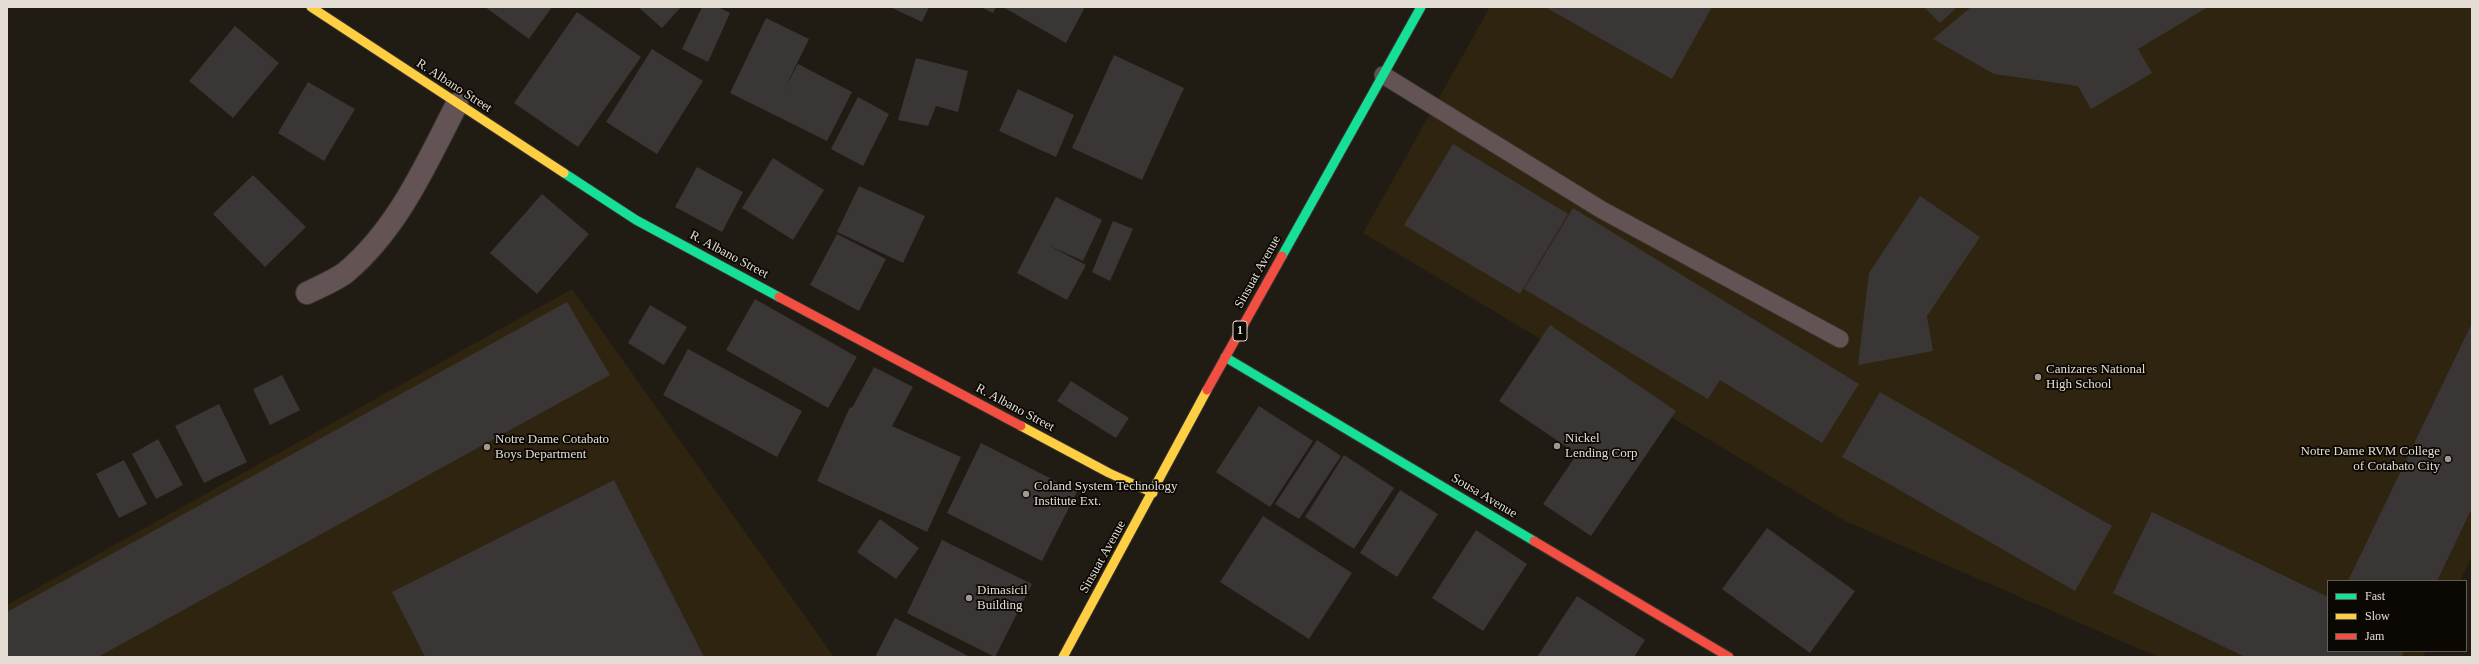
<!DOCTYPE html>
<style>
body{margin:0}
#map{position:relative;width:2479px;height:664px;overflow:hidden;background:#201c14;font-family:Georgia,serif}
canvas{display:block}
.frame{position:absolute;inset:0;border:8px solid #e3ddd4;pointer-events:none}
.legend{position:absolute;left:2327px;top:580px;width:140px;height:72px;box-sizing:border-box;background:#0b0803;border:1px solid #615d57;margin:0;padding:5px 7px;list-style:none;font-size:12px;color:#e3ddd4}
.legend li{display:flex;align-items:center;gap:8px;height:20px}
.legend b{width:20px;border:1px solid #615d57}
</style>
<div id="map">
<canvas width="2479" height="664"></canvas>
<div class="frame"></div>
<ul class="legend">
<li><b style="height:5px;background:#16e098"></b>Fast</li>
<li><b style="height:5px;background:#ffcf43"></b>Slow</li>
<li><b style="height:5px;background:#f24e42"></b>Jam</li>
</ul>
</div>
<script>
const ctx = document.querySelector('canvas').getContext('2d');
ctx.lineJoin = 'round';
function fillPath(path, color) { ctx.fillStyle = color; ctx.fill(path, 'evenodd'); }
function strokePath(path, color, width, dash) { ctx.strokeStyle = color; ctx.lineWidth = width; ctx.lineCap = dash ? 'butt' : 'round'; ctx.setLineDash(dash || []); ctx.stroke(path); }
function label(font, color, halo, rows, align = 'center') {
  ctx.font = font + ' Georgia,serif'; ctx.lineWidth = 3.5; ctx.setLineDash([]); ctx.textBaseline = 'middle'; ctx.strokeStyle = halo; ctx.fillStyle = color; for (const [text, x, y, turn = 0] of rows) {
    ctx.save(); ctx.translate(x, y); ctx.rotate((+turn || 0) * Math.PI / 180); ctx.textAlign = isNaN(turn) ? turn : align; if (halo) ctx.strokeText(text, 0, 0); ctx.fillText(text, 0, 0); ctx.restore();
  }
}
const built = new Path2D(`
 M 1490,7 L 2472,7 L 2472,556 L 2460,581 L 2328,581 L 2328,651 L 2426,651 L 2423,657 L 2158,657 L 1845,521 L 1363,233 Z
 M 572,289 L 834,657 L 7,657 L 7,605 Z`);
const building = new Path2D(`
 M 485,7 L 552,7 L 529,39 Z
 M 638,7 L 681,7 L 662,28 Z
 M 702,7 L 718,7 L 730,13 L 708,62 L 682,49 Z
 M 890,7 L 929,7 L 922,22 Z
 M 981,7 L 996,7 L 993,13 Z
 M 1003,7 L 1085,7 L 1066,43 Z
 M 1545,7 L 1712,7 L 1672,79 Z
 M 1924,7 L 1957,7 L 1940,23 Z
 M 1971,7 L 2208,7 L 2138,49 L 2152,73 L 2091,109 L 2078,86 L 1994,74 L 1933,39 Z
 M 577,12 L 641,57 L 578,147 L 514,103 Z
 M 766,18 L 809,39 L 784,90 L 798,64 L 852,92 L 827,141 L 730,93 Z
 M 235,26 L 279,63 L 233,118 L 189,81 Z
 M 652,49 L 703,81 L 657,154 L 606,122 Z
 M 1114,55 L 1184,88 L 1142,180 L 1072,148 Z
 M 916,58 L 968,71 L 958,112 L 936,106 L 928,126 L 898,120 Z
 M 308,82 L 355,109 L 324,161 L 278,133 Z
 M 1018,89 L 1074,115 L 1056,157 L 999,131 Z
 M 858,97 L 889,114 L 863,166 L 831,149 Z
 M 1453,144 L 1568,214 L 1520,294 L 1404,225 Z
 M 773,158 L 824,190 L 793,240 L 742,208 Z
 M 697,167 L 743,192 L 722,232 L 675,207 Z
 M 253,175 L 306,227 L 265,267 L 213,214 Z
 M 859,186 L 925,216 L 903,263 L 837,232 Z
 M 542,194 L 589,234 L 537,294 L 490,253 Z
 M 1920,196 L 1980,237 L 1927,316 L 1933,351 L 1858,365 L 1869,273 Z
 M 1056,197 L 1102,220 L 1083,261 L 1048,245 L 1086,265 L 1067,300 L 1017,273 Z
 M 1573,208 L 1859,384 L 1822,443 L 1720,380 L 1708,399 L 1524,289 Z
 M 1113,221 L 1133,229 L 1110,281 L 1092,272 Z
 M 837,234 L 886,259 L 859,311 L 810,285 Z
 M 755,299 L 857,357 L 828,408 L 726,350 Z
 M 567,302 L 610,375 L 98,657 L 7,657 L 7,612 Z
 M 650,305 L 687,327 L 664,365 L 628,343 Z
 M 2472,323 L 2472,508 L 2437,581 L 2348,581 Z
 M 1550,325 L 1676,411 L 1591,536 L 1543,504 L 1577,454 L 1499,401 Z
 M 688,349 L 802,411 L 777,457 L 663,395 Z
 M 874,367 L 913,387 L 892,426 L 961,457 L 927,532 L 817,481 L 850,407 L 852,408 Z
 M 282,375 L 300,410 L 270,425 L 253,389 Z
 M 1071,381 L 1129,418 L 1116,438 L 1057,401 Z
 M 1880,392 L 2112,526 L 2075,591 L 1842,457 Z
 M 219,404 L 247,462 L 204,483 L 175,426 Z
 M 1259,406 L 1313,441 L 1270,507 L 1216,472 Z
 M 158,439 L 183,485 L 156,499 L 132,454 Z
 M 1317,440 L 1341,456 L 1299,519 L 1275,504 Z
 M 981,443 L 1077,492 L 1042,561 L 947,513 Z
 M 1344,455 L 1394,488 L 1354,549 L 1305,517 Z
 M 124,460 L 147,504 L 119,518 L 96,474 Z
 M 614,480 L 704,657 L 425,657 L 392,592 Z
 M 1400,490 L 1438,514 L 1397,577 L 1360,553 Z
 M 2152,512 L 2328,597 L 2328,651 L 2404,651 L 2401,657 L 2245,657 L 2113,593 Z
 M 1263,516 L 1352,573 L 1309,639 L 1220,582 Z
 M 880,519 L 919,548 L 896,579 L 857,552 Z
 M 1767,528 L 1855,591 L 1810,653 L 1722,589 Z
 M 1476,530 L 1527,564 L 1483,631 L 1432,598 Z
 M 942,540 L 1032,584 L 995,657 L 907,613 Z
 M 1577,596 L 1645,640 L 1634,657 L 1537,657 Z
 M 895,618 L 970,657 L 875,657 Z`);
const lane = new Path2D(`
 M 1383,75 L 1602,210 L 1840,339`);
const street = new Path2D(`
 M 307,293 C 319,287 334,281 345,273 C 398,229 426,164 457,104`);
const fast = new Path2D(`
 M 564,173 L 636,220 L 779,297
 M 1282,256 L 1421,7
 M 1225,357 L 1534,541`);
const slow = new Path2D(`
 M 311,7 L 564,173
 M 1021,426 L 1109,473 L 1153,493
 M 1063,657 L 1207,390`);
const jam = new Path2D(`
 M 779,297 L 1021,426
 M 1207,390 L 1282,256
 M 1534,541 L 1729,657`);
const markers = [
 [2038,377,4,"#9f9991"],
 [1557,446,4,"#9f9991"],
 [487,447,4,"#9f9991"],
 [2448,459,4,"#9f9991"],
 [1026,494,4,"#9f9991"],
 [969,598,4,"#9f9991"]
];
const shields = [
 [1240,331,14]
];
const shieldNames = [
 ["1",1240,331]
];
const streetNames = [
 ["R. Albano Street",454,86,33],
 ["R. Albano Street",729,255,28],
 ["Sinsuat Avenue",1258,272,-61],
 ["R. Albano Street",1015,408,28],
 ["Sousa Avenue",1484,496,31],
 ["Sinsuat Avenue",1103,557,-61]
];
const poiNames = [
 ["Canizares National",2046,370],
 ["High School",2046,385],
 ["Nickel",1565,439],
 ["Lending Corp",1565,454],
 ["Notre Dame Cotabato",495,440],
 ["Boys Department",495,455],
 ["Notre Dame RVM College",2440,452,"right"],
 ["of Cotabato City",2440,467,"right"],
 ["Coland System Technology",1034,487],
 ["Institute Ext.",1034,502],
 ["Dimasicil",977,591],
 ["Building",977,606]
];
fillPath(built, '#2f2410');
fillPath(building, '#393635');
strokePath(lane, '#3a3630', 19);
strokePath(street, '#3a3630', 24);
strokePath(fast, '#3a3630', 11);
strokePath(slow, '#3a3630', 11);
strokePath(jam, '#3a3630', 11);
strokePath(lane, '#645355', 17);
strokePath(street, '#645355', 22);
strokePath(fast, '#16e098', 9);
strokePath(slow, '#ffcf43', 9);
strokePath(jam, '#f24e42', 9);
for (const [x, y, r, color] of markers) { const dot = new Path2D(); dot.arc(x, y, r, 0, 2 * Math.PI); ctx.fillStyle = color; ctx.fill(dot); strokePath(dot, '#0b0803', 1.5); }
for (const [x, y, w] of shields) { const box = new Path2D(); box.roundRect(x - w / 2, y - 10, w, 20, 3); ctx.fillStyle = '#0b0803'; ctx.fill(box); strokePath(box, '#e3ddd4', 1); }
label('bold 12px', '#e3ddd4', null, shieldNames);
label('13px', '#e3ddd4', '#0b0803', streetNames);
label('13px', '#e3ddd4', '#0b0803', poiNames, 'left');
</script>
